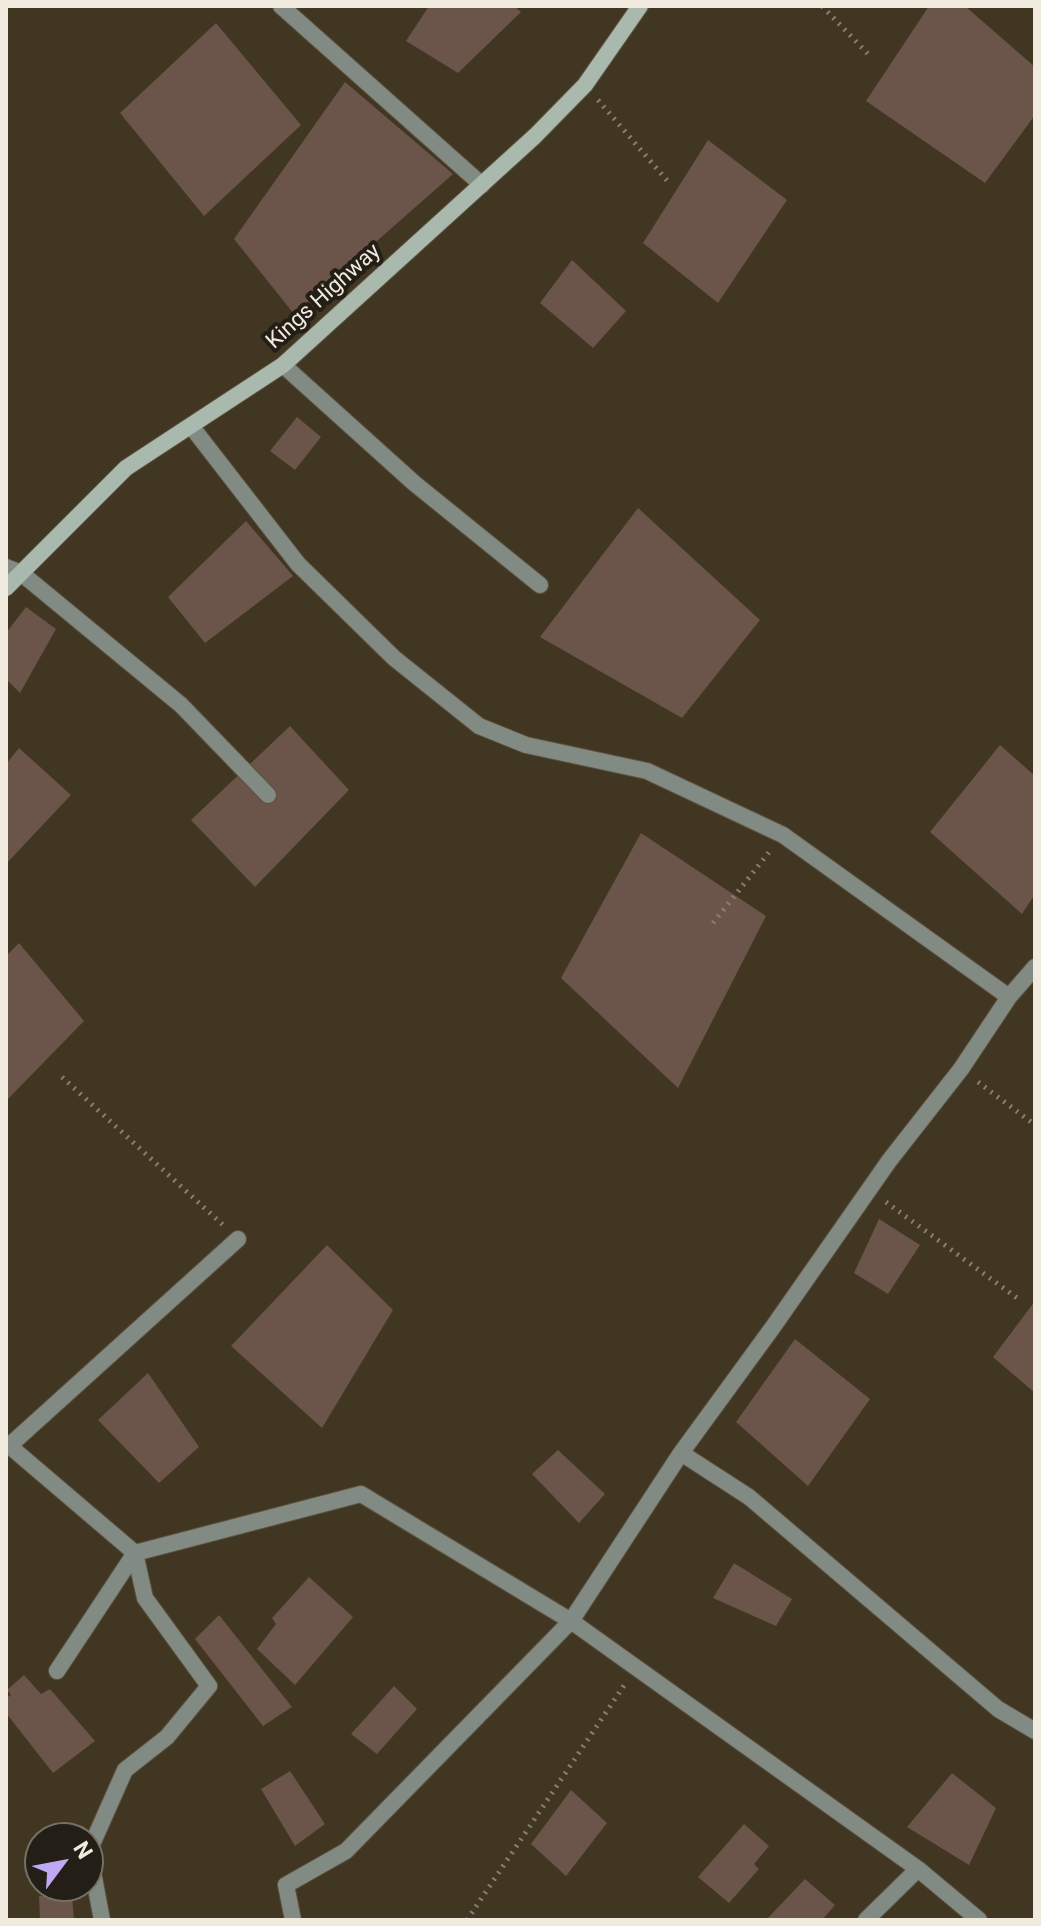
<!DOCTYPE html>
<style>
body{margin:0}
#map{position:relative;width:1041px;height:1926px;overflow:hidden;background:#413622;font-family:Roboto,sans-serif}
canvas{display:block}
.frame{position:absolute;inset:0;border:8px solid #f1eade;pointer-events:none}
.north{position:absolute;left:24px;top:1822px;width:80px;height:80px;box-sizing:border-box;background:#231e16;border:2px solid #757066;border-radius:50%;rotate:58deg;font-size:22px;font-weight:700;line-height:32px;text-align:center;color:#f1eade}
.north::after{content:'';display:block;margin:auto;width:28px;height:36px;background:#bfa9f4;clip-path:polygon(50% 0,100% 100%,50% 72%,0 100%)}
</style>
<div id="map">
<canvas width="1041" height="1926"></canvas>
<div class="frame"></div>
<div class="north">N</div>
</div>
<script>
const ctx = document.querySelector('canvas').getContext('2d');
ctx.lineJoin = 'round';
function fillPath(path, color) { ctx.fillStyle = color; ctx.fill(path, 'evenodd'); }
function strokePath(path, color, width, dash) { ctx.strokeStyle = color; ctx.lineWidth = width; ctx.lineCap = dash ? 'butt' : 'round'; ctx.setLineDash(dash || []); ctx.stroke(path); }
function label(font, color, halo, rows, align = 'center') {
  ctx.font = font + ' Roboto,sans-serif'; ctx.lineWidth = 8; ctx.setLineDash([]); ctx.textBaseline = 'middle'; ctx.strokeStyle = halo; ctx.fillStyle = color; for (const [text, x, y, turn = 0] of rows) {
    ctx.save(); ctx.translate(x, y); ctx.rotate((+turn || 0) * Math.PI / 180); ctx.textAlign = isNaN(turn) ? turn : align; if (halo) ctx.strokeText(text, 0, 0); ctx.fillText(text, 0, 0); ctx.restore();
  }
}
const building = new Path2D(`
 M 429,6 L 514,6 L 521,12 L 458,73 L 406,41 Z
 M 929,6 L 965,6 L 1035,67 L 1035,115 L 985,183 L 866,101 Z
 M 216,23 L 301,125 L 204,216 L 120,113 Z
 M 345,82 L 453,174 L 294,314 L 234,239 Z
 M 708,140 L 787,200 L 718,303 L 643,243 Z
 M 572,260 L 626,311 L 593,348 L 540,303 Z
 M 297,417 L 321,437 L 295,470 L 270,451 Z
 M 638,508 L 760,620 L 682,718 L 540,637 Z
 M 246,521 L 293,576 L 205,643 L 168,597 Z
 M 26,607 L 56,629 L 20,693 L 6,679 L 6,633 Z
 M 290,726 L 349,790 L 255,887 L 191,820 Z
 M 1000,745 L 1035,776 L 1035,894 L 1022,914 L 930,832 Z
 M 19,748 L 71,795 L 6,864 L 6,764 Z
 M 641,833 L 766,916 L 678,1088 L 561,978 Z
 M 19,943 L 84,1021 L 6,1101 L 6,956 Z
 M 879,1219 L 920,1245 L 888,1294 L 854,1273 Z
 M 327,1245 L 393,1310 L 322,1428 L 231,1346 Z
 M 1035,1301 L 1035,1393 L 993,1357 Z
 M 795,1339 L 870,1399 L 808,1486 L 736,1422 Z
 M 148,1373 L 199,1447 L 159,1483 L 98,1420 Z
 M 558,1450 L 605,1494 L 579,1523 L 532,1474 Z
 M 734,1563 L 792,1599 L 776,1626 L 713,1598 Z
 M 309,1577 L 353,1617 L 295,1685 L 257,1649 L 276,1624 L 272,1618 Z
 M 219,1615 L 292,1707 L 263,1726 L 195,1639 Z
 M 24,1675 L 41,1694 L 50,1689 L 95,1741 L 53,1773 L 6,1713 L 6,1698 L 11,1695 L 7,1690 Z
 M 394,1686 L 417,1709 L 377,1754 L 351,1734 Z
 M 290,1771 L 325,1824 L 295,1846 L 261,1789 Z
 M 952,1773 L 996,1808 L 969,1865 L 907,1827 Z
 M 571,1790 L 607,1823 L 566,1876 L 531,1844 Z
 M 744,1824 L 769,1846 L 754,1864 L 759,1869 L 729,1903 L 698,1877 Z
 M 805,1879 L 835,1905 L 822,1920 L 766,1920 Z
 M 72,1895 L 74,1920 L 40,1920 L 39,1896 Z`);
const path = new Path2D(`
 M 822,6 L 870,56
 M 598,100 L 670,184
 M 713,923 L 770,851
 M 62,1077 L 223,1225
 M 978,1082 L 1035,1125
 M 886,1202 L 1017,1298
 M 467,1920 L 625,1684`);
const street = new Path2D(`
 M 281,6 L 482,185
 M 283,365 L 414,483 L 540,585
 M 191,426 L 298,564 L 394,658 L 479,726 L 526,745 L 647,771 L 783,835 L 1009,997
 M 6,567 L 21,573 L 181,705 L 268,795
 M 6,1443 L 135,1553 L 361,1494 L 571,1621 L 918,1869 L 979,1920
 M 9,1446 L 238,1239
 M 681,1453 L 749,1497 L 998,1709 L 1035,1731
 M 57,1671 L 135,1553
 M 102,1920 L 89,1851 L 125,1770 L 167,1737 L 209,1686 L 145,1598 L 135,1553
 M 293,1920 L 286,1885 L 346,1851 L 571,1621 L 681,1453 L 773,1327 L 889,1161 L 961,1069 L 1009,997 L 1035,967
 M 866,1920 L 918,1869`);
const secondary = new Path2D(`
 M 6,588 L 126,468 L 283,365 L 535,136 L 585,85 L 640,6`);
const streetNames = [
 ["Kings Highway",324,297,-42]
];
fillPath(building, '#6b5449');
strokePath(street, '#5d5340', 18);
strokePath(secondary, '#5d5340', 18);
strokePath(path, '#897f6e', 5, [2, 6]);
strokePath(street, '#818b83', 16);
strokePath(secondary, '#aab9ad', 16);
label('22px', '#f1eade', '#231e16', streetNames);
</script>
